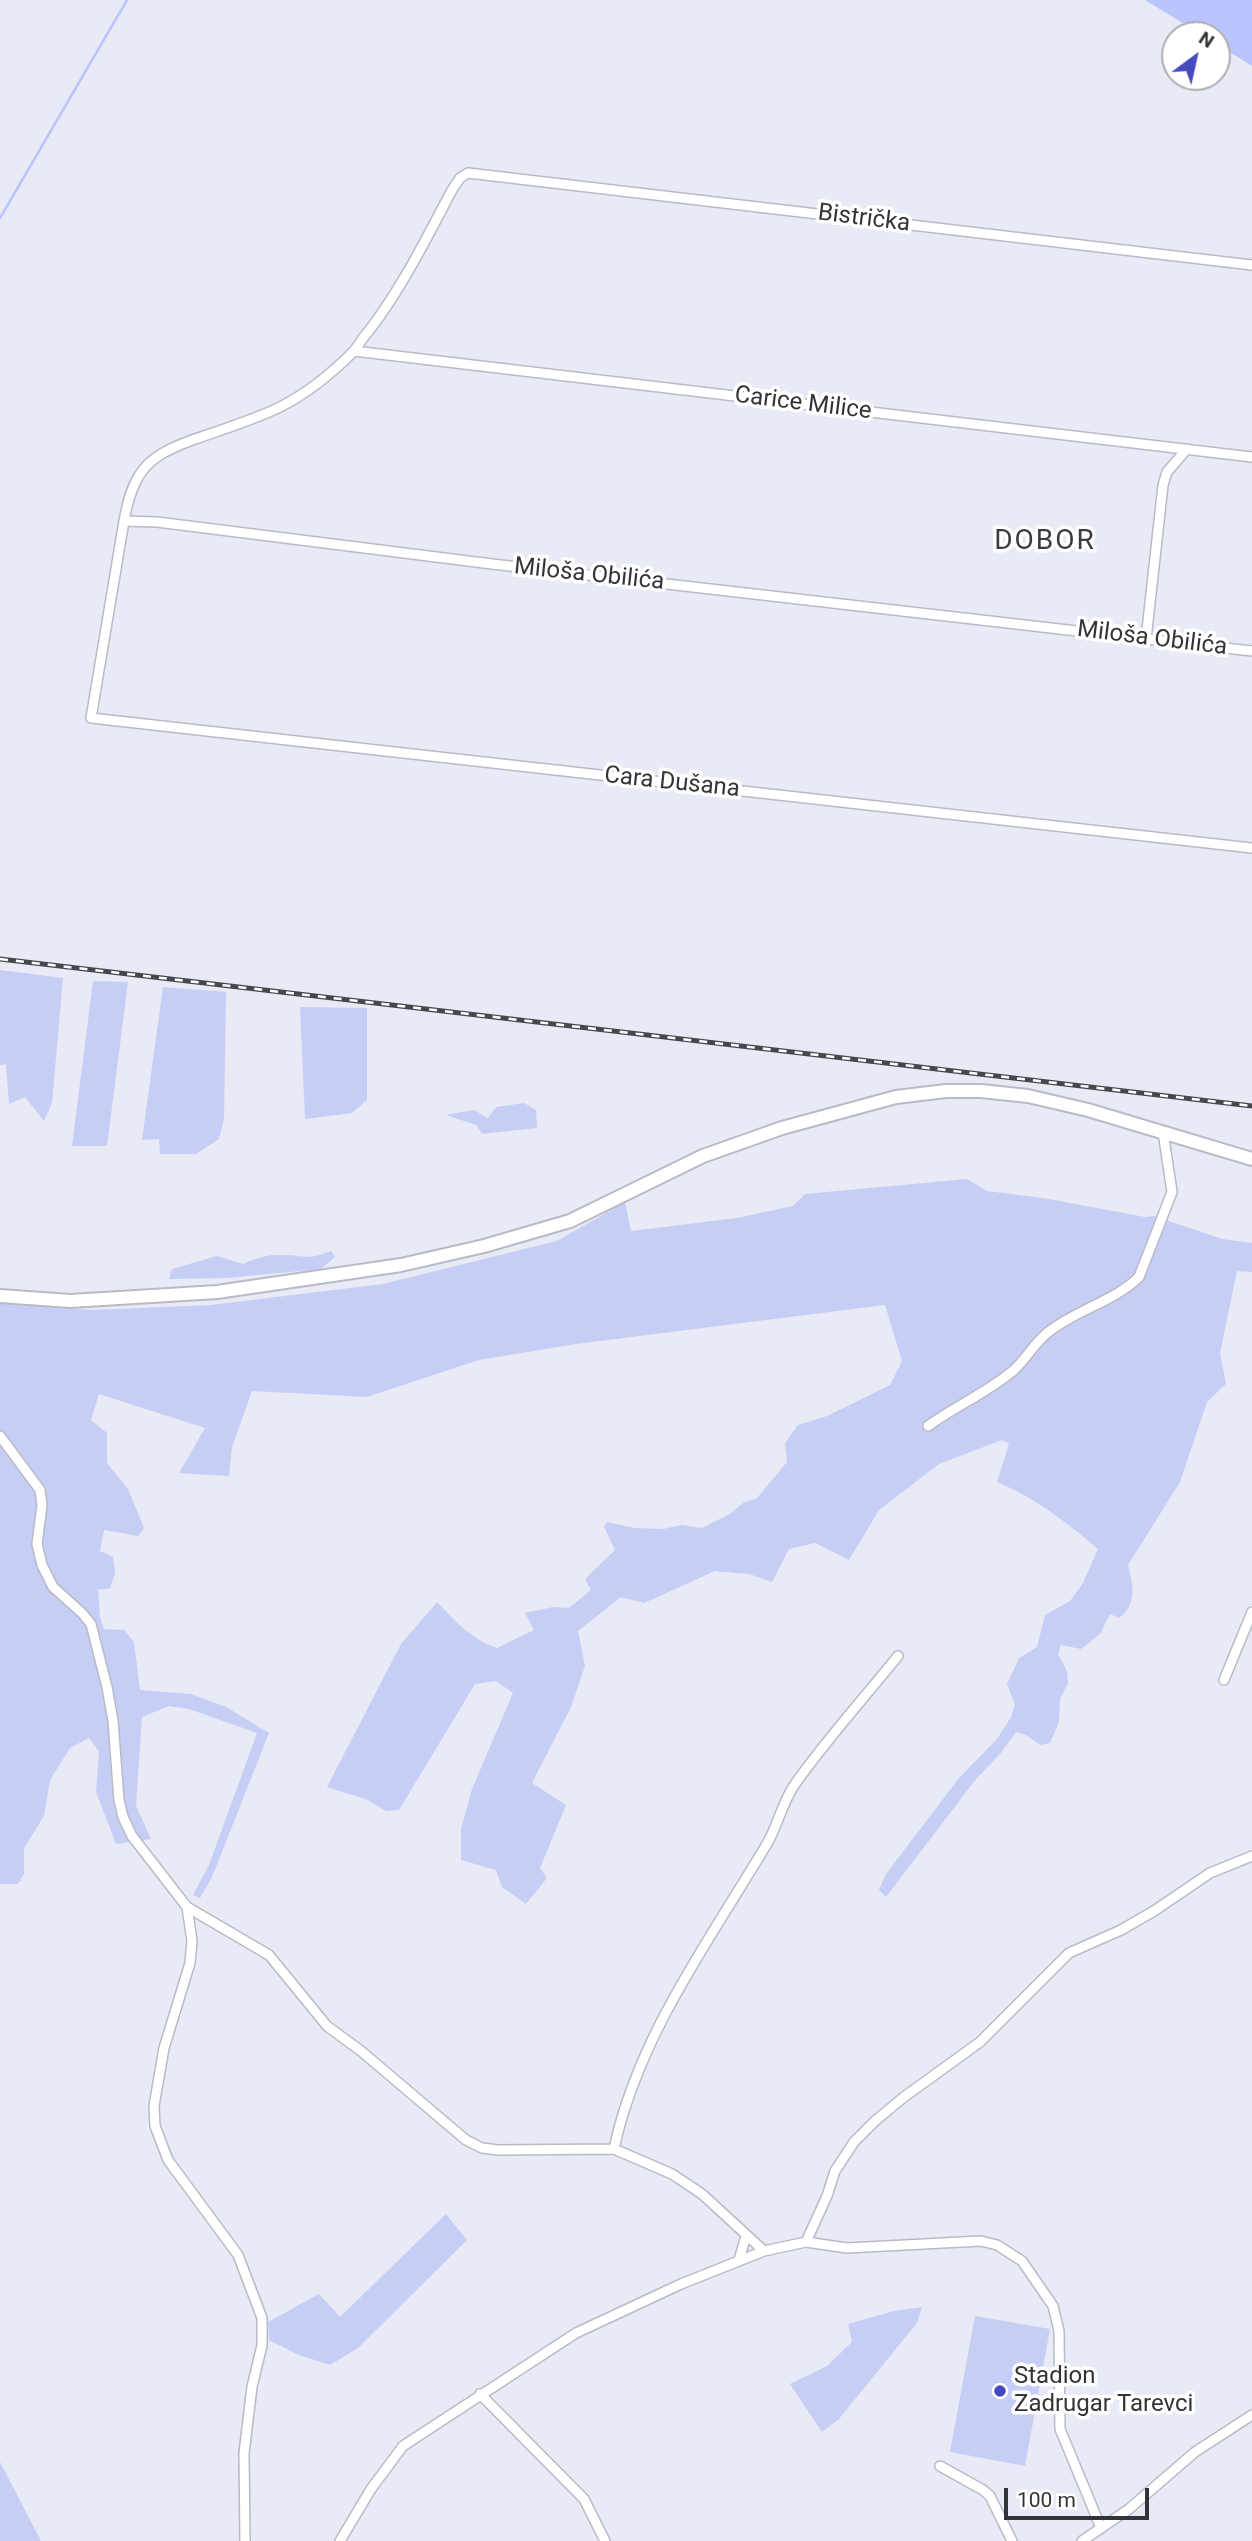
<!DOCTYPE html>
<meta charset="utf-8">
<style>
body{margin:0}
#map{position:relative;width:1252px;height:2541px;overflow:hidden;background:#e8eaf5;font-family:Roboto,sans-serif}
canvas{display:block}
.north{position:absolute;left:1161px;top:21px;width:70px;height:70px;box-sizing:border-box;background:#fff;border:2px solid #adaeb0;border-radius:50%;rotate:33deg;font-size:19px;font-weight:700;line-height:28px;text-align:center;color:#333439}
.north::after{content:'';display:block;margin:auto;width:24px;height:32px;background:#4749bf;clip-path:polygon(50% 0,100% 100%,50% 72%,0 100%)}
.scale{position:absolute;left:1004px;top:2488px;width:145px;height:32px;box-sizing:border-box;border:4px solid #333439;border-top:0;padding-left:9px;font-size:21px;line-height:24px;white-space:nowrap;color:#333439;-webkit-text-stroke:5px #fff;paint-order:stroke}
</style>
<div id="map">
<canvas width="1252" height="2541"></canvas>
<div class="north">N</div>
<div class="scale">100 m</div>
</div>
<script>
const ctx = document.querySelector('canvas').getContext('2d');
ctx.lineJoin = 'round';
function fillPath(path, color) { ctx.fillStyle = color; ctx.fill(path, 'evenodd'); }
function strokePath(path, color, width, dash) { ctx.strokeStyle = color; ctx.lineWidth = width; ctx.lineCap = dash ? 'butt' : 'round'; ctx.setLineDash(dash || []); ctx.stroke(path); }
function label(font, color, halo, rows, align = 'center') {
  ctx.font = font + ' Roboto,sans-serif'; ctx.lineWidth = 7; ctx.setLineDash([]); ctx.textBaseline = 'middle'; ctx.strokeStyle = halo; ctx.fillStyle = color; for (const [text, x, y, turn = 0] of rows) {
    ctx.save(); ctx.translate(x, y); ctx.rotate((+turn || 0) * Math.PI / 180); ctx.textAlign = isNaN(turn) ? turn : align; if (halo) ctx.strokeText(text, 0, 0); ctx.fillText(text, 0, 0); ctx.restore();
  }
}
const green = new Path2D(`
 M 0,970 L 63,978 L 52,1103 L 44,1121 L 25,1097 L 9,1104 L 6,1064 L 0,1065 Z
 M 93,981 L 128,982 L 107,1146 L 72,1146 Z
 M 163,987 L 226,992 L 224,1119 L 219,1139 L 196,1154 L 160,1154 L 159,1139 L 142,1140 Z
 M 300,1007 L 367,1008 L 367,1100 L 352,1113 L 305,1119 Z
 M 524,1103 L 536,1110 L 537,1128 L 482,1134 L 476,1125 L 446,1115 L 474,1110 L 488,1118 L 496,1107 Z
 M 967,1179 L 987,1191 L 1043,1198 L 1145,1217 L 1154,1216 L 1222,1239 L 1252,1243 L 1252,1272 L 1237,1271 L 1220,1353 L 1226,1384 L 1207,1402 L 1180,1482 L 1128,1565 C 1133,1585 1138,1603 1119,1618 L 1110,1614 L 1100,1634 L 1081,1649 L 1061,1645 L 1058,1654 L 1067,1671 L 1068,1683 L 1060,1699 L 1059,1722 L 1050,1743 L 1040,1745 L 1026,1735 L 1016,1732 L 1000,1754 L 976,1779 L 886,1897 L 879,1890 L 886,1874 L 959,1778 L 997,1739 L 1011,1717 L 1015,1704 L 1007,1684 L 1019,1658 L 1037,1647 L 1045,1615 L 1070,1601 L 1083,1583 L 1098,1549 C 1067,1523 1036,1498 997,1482 L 1009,1444 L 1002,1440 L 939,1464 L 879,1510 L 849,1560 L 815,1543 L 789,1549 L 772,1582 L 749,1574 L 715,1571 L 644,1603 L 621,1597 L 578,1631 L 585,1666 L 571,1707 L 532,1783 L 566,1805 L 540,1868 L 547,1878 L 526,1904 L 502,1887 L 496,1870 L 461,1860 L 461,1829 L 472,1789 L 513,1693 L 496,1681 L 475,1684 L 399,1810 L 386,1811 L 368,1800 L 327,1787 L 401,1644 L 437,1602 C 456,1622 471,1639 497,1648 L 534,1630 L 525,1613 L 553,1607 L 569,1608 L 591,1590 L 585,1579 L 615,1550 L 604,1527 L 607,1522 L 635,1528 L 663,1529 L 682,1525 L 702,1528 L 730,1514 L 743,1503 L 757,1498 L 787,1462 L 785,1443 L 798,1425 L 827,1416 L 890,1385 L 902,1361 L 885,1305 L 576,1344 L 479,1360 L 367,1397 L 252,1391 L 232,1447 L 229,1476 L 179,1473 L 205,1428 L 99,1394 L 91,1420 L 107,1433 L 107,1463 L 128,1489 L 144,1528 L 138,1536 L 104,1530 L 100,1551 L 113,1557 L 115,1573 L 110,1588 L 98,1590 L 100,1617 L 104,1629 L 124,1630 L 134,1642 L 140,1690 L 191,1694 L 226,1707 L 269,1733 L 212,1877 L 200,1898 L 193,1895 L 209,1865 L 257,1733 L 189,1709 L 169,1706 L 142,1717 L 136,1806 L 151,1839 L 116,1844 L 96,1792 L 99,1751 L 89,1738 L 70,1748 L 50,1780 L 44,1816 L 24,1848 L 24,1874 L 18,1884 L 0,1884 L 0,1303 L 93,1310 L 211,1305 L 383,1284 L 557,1241 L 625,1202 L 631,1231 L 737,1218 L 793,1206 L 805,1194 Z
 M 331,1251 L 335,1257 L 321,1269 L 227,1278 L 169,1279 L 172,1269 L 217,1256 L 243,1264 C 255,1259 268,1254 282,1255 C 305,1255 307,1261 331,1251 Z
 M 446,2214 L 467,2240 L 358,2348 L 330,2365 L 299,2355 L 269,2340 L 268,2322 L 319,2294 L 340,2317 Z
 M 922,2307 L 917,2323 L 838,2420 L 822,2432 L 790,2384 L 827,2366 L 852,2342 L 848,2324 L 894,2311 Z
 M 975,2316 L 1050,2329 L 1025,2466 L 950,2452 Z
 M 0,2462 L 41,2541 L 0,2541 Z`);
const water = new Path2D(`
 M 1145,0 L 1252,0 L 1252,66 L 1217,44 L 1217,35 L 1202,35 Z`);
const stream = new Path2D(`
 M 0,218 L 127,0`);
const minor = new Path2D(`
 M 354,351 L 1252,457
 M 124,521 C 133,470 148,456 195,439 C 221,430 256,419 280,407 C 306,394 331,374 352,353 C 358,347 362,338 368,332 C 402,288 426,239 452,190 L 460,178 L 468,173 L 1252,265
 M 1146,639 L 1163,485 L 1167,472 L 1187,449
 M 1252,651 L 492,564 L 157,522 L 124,521 L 91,718 L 1252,848
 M 928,1426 C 956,1406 988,1392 1014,1370 C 1027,1358 1036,1340 1051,1330 C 1077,1310 1116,1300 1139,1277 L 1172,1192 L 1163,1132
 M 0,1436 L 40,1490 L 42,1505 L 37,1544 L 42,1565 L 53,1587 L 82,1613 L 91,1624 L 107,1687 L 113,1721 L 119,1800 L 123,1817 L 132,1836 L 187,1907 L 269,1955 L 327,2026 L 361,2051 L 466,2140 L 482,2148 L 498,2150 L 614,2149 L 672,2174 L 702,2194 L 764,2251 L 806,2242 L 847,2248 L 981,2241 L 997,2245 L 1022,2261 L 1053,2306 L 1059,2331 L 1060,2429 L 1101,2528
 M 1224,1680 L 1252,1612
 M 187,1907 L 192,1941 L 190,1963 L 164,2048 L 154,2106 L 155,2126 L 168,2160 L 238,2255 L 262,2318 L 262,2345 L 252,2387 L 244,2453 L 245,2541
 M 614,2149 C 638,2036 710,1940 768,1842 C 778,1824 783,1801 795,1784 C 826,1740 864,1698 898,1656
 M 806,2242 L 827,2196 L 835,2171 L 854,2142 L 875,2121 L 904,2097 L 980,2042 L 1069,1953 L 1121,1930 L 1154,1911 L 1210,1873 L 1252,1856
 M 739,2260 L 746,2236
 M 480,2394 L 584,2499 L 605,2541
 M 940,2466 L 983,2490 L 990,2496 L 1012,2541
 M 340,2541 L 371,2489 L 403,2446 L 576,2333 L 681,2284 L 764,2251
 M 1082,2541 L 1129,2509 L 1195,2452 L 1252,2415`);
const secondary = new Path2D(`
 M 0,1296 L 70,1301 L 217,1292 L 401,1265 L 484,1246 L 570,1221 L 703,1156 L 782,1128 L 896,1097 L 946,1091 L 981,1091 L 1028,1096 L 1088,1110 L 1252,1159`);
const rail = new Path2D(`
 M 0,959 L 1252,1106`);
const markers = [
 [1000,2391,7,"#4749bf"]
];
const streetNames = [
 ["Bistrička",864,219,7],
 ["Carice Milice",803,404,7],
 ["Miloša Obilića",589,575,6],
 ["Miloša Obilića",1152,639,7],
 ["Cara Dušana",672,783,6]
];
const poiNames = [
 ["Stadion",1014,2377],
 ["Zadrugar Tarevci",1014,2405]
];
const quarterNames = [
 ["DOBOR",1045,542]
];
fillPath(green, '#c6cef5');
fillPath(water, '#bac4ff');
strokePath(stream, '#bac4ff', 2.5);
strokePath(minor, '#b8bbc5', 12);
strokePath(secondary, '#b8bbc5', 16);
strokePath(minor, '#fff', 9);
strokePath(secondary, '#fff', 12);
strokePath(rail, '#46474d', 5);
strokePath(rail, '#fff', 2.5, [8]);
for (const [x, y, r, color] of markers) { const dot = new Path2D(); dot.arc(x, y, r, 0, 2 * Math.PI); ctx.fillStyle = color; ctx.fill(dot); strokePath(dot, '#fff', 2.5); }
label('24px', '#333439', '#fff', streetNames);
label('24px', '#333439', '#fff', poiNames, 'left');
ctx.letterSpacing = '2px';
label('28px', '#3a3c44', '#fff', quarterNames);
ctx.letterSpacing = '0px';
</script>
